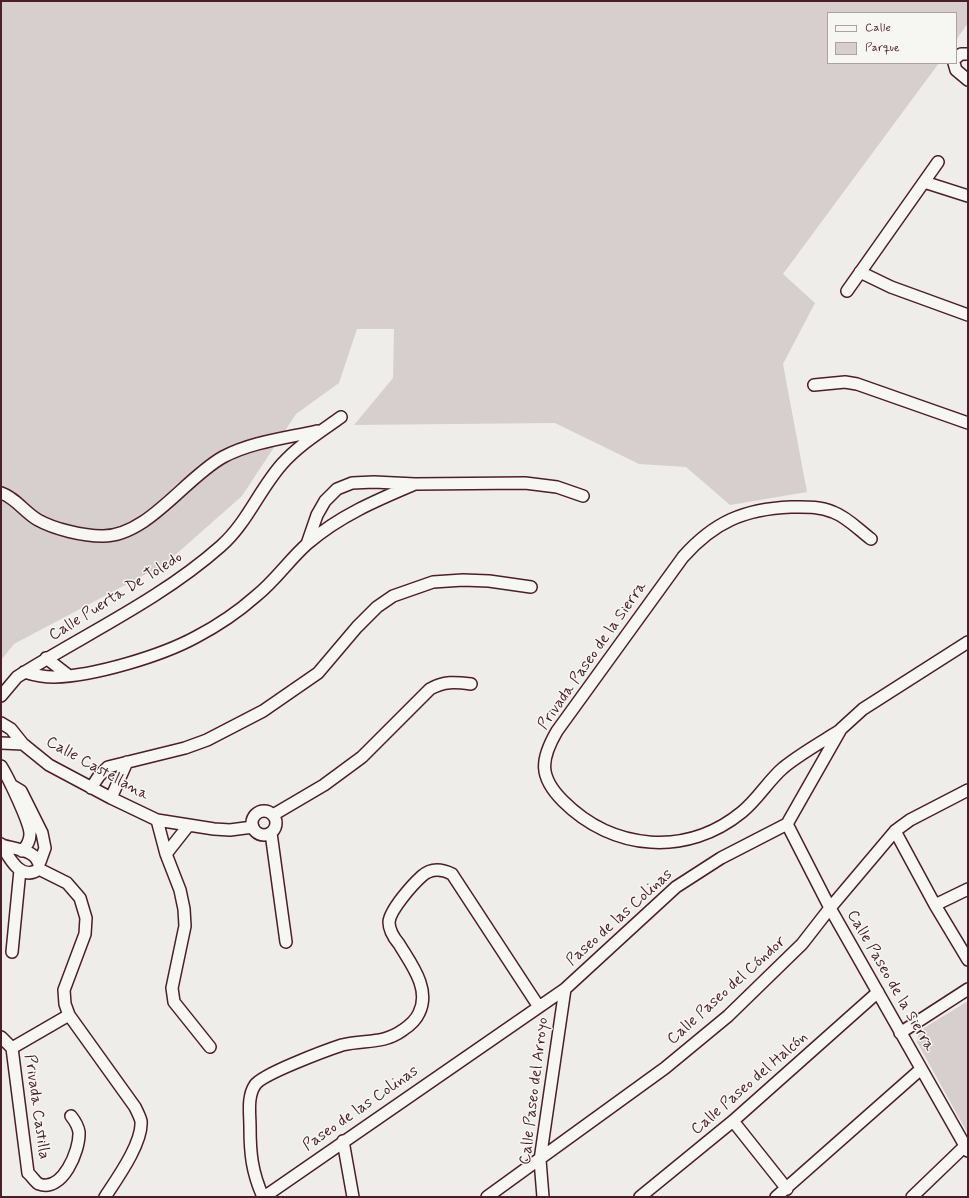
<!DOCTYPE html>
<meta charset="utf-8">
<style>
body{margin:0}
#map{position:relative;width:969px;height:1198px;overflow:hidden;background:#efedea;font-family:Mynerve,sans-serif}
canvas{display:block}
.frame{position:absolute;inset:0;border:2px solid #4a1f2b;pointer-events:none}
.legend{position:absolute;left:827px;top:12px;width:130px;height:52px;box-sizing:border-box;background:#f6f6f2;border:1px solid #b1a0a2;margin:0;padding:5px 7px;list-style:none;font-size:12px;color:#4a1f2b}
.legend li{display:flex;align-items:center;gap:8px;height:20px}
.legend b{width:20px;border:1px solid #b1a0a2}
</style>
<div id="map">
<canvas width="969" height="1198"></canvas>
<div class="frame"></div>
<ul class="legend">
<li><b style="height:5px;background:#f6f6f2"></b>Calle</li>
<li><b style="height:11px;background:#d7cfce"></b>Parque</li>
</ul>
</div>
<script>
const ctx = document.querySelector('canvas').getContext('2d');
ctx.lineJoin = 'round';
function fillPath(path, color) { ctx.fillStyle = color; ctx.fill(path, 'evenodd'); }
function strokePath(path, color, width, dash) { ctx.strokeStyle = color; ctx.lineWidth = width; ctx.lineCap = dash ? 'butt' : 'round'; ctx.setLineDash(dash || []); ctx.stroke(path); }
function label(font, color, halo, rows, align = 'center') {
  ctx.font = font + ' Mynerve,sans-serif'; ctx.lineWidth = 3; ctx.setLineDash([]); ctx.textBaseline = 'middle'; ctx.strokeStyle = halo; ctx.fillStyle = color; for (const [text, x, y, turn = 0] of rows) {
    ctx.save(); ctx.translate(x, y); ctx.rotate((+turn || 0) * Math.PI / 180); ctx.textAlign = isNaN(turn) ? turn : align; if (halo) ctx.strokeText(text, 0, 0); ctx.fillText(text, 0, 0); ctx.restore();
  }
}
const green = new Path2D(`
 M 1,1 L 968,1 L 968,23 L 956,40 L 956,13 L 828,13 L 828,63 L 939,63 L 783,274 L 815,303 L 783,364 L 807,492 L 730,505 L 686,467 L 639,464 L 555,423 L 354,425 L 393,378 L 394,329 L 357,329 L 339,383 L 296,414 L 242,496 L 165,564 L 14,644 L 1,660 Z
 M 968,1001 L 968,1134 L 917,1042 L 919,1031 Z`);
const minor = new Path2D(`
 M 956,58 L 961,54 L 968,54
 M 954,63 L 956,70 L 968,80
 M 924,182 L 968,196
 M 860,272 L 891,287 L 968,315
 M 847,291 L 938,162
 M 814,385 L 845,382 L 857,384 L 968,423
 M 1,493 C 16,498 24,512 38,520 C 54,529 83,536 102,536 C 147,537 185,478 223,457 C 251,442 286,438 317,431
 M 307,544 L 317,515 L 325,501 L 337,489 L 352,483 L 374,482 L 415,484 L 525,483 L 557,487 L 583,496
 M 46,658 L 68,675
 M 24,672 C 34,675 44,677 54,677 C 94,676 161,656 196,637 C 217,626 238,612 256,596 C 275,581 289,560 307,544 C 339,516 377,500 415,484
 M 1,696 L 17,677 C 85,634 160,600 221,546 C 247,523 259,490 282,464 C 299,445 320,432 341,417
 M 1,723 L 11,729 L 23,744 L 49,765 L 111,798 L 157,820 L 214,829 L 230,830 L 253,827
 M 839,731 C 820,743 800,754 783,768 C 768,781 758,799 742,812 C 687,857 613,851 563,801 C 539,777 540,760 557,731 L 683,557 C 714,522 744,509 791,507 C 805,507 819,506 833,512 C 847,517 859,530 871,539
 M 1,743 L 23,744
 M 1,766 C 8,777 30,823 30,834 C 30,841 27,846 22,851
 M 11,785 L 21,791 L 42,833 L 45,848 L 40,862
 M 91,788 L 99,776 L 108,767 L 185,748 L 207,740 L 263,711 L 318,673 L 357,627 L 377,607 L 393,596 L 433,582 L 463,580 L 489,581 L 531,587
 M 111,798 L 127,762
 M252 823a12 12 0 1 1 24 0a12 12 0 1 1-24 0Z
 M 273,815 L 324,785 L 362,757 L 430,689 C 444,681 455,682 471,684
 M 157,820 L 166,854 L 180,890 L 184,909 L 185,926 L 172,988 L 174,1002 L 210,1047
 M 787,824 L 830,908 L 968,1151
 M 895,831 L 935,905 L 968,960
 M 271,833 L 286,942
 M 1,844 C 9,858 21,882 39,869 C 41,850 15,849 1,845
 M 166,854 L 188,826
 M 39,869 L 67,883 L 80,898 L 86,918 L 85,934 L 64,990 L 65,1004 L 69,1015 L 135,1107 C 137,1111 140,1117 141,1121 C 143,1143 116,1180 105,1197
 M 935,905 L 968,889
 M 12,952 L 20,870
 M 900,1033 L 968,989
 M 1,1037 L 12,1048 L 28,1173 C 32,1176 35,1182 39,1184 C 62,1193 80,1151 79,1132 C 78,1126 75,1121 71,1116
 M 12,1048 L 69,1015
 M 733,1121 L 787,1189
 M 343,1141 L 353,1197
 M 263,1197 C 252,1172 250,1154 250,1127 C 250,1113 247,1097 255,1085 C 262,1074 327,1050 342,1045 C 365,1039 382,1045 403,1030 C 409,1026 416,1020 419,1013 C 431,989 411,964 399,944 C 394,938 389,931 389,922 C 390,910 412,885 422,876 C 431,868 442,869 452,874 L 539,1007
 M 264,1197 L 565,989 L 676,887 L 721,858 L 787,824 L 841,729 L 863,709 L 968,642
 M 487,1197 L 665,1068 L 728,1016 L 802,944 L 830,908 L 895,831 L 910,820 L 968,790
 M 543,1197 L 540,1160 L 565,989
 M 640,1197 L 733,1121 L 878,992
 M 776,1197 L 921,1069
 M 912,1197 L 965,1146`);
const streetNames = [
 ["Calle Puerta De Toledo",116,597,-32],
 ["Privada Paseo de la Sierra",593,656,-55],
 ["Calle Castellana",97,769,29],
 ["Paseo de las Colinas",620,918,-42],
 ["Calle Paseo de la Sierra",890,981,60],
 ["Calle Paseo del Cóndor",727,991,-42],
 ["Calle Paseo del Halcón",750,1084,-41],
 ["Calle Paseo del Arroyo",535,1091,-83],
 ["Privada Castilla",36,1107,82],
 ["Paseo de las Colinas",361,1109,-35]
];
fillPath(green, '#d7cfce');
strokePath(minor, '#4a1f2b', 14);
strokePath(minor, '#f6f6f2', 11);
label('16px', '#4a1f2b', '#f6f6f2', streetNames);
</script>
